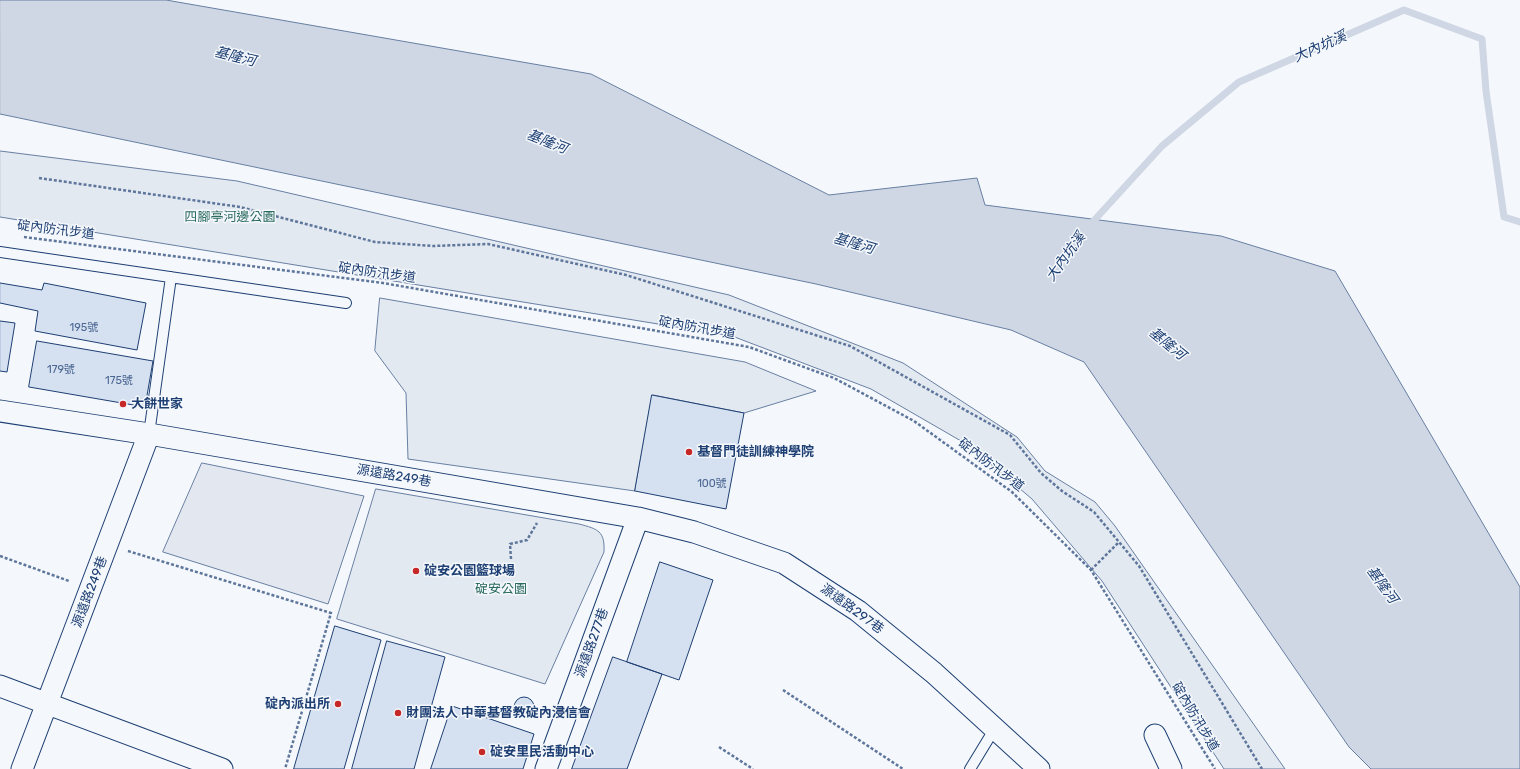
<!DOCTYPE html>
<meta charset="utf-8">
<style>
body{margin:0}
canvas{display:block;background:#f4f7fb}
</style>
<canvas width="1520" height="769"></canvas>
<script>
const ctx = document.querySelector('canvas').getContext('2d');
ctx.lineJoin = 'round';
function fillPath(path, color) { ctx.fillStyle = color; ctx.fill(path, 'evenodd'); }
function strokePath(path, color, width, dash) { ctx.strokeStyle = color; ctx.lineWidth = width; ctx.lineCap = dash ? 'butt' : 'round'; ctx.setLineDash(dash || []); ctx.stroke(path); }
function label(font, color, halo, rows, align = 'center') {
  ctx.font = font + ' Rubik,"Noto Sans TC",sans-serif'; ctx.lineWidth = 3; ctx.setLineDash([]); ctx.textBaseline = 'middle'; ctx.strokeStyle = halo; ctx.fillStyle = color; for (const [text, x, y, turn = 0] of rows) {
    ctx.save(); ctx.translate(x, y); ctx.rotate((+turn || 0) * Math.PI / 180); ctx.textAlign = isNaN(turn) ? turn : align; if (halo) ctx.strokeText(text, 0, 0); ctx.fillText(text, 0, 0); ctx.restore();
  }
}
const green = new Path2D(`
 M 0,151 L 237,181 L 729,295 L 903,363 L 1017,437 L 1045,471 L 1095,502 L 1115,526 L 1285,769 L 1224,769 L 1102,581 L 1032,499 L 968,445 L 871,389 L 732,336 L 0,217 Z
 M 380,298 L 745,362 L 816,391 L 744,413 L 653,395 L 635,491 L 408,459 L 406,393 L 375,351 Z
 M 376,489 L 579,524 C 598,529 605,531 604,552 L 545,684 L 337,619 Z`);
const parking = new Path2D(`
 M 202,463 L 364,496 L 328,604 L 163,552 Z`);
const water = new Path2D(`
 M 0,0 L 166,0 L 591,74 L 829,195 L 977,178 L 985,205 L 1221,236 L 1335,271 L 1520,587 L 1520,769 L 1371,769 L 1349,747 L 1084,362 L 1011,330 L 816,284 L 0,114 Z`);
const stream = new Path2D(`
 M 1089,226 L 1162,146 L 1239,82 L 1404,10 L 1482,39 L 1486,91 L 1504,217 L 1520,222`);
const building = new Path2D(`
 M 0,283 L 42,290 L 44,283 L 146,303 L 137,350 L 35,331 L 38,311 L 0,303 Z
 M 0,321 L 15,323 L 7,372 L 0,371 Z
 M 37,341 L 153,361 L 145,407 L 29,387 Z
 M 652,395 L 744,413 L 726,509 L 635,491 Z
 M 660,562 L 713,580 L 679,680 L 627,662 Z
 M 335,626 L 381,640 L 344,769 L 294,769 Z
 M 387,641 L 445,657 L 414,769 L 352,769 Z
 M 613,657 L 662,674 L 627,769 L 572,769 Z
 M514 707a10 10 0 1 1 20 0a10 10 0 1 1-20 0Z
 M 452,706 L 534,734 L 523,769 L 431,769 Z`);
const path = new Path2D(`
 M 39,178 L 240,207 L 375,242 L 433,246 L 488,244 L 626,275 L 850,346 L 1010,435 L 1041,473 L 1062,491 L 1094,512 L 1139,566 L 1262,769
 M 24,237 L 383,283 L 749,347 L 834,378 L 914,421 L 1012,492 L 1091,570 L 1215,769
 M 128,551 L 331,613 L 285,769
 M 0,556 L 69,581
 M 511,559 L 510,544 L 527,540 L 537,523
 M 1091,570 L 1119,542
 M 783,690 L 903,769
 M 719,747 L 753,769`);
const lane = new Path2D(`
 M 0,252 L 346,303
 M 149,434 L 171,277
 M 970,769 L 995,728`);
const street = new Path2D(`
 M 0,411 L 149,434 L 638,518 L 694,532 L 784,563 L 858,611 L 934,673 L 1039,769
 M 0,686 L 222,769
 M 1155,735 L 1171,769
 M 22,769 L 149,434
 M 546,769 L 638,518`);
const markers = [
 [123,404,4,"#c62828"],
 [689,452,4,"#c62828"],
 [416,571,4,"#c62828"],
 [338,704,4,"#c62828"],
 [398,713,4,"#c62828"],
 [482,752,4,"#c62828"]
];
const numberNames = [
 ["195號",84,328],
 ["179號",61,370],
 ["175號",119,381],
 ["100號",712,484]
];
const parkNames = [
 ["四腳亭河邊公園",230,217],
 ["碇安公園",501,589]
];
const streetNames = [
 ["碇內防汛步道",56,230,7],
 ["碇內防汛步道",377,273,8],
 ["碇內防汛步道",697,328,10],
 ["碇內防汛步道",991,465,37],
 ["源遠路249巷",394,476,10],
 ["源遠路249巷",90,592,-69],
 ["源遠路297巷",852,609,36],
 ["源遠路277巷",592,643,-70],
 ["碇內防汛步道",1195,717,59]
];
const poiNames = [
 ["大餅世家",131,404],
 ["基督門徒訓練神學院",697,452],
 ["碇安公園籃球場",424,571],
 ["碇內派出所",330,704,"right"],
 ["財團法人 中華基督教碇內浸信會",406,713],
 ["碇安里民活動中心",490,752]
];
const waterNames = [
 ["大內坑溪",1320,47,-24],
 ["基隆河",235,57,14],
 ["基隆河",547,142,22],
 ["基隆河",854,244,16],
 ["大內坑溪",1066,257,-54],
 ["基隆河",1167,344,39],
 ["基隆河",1382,585,54]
];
fillPath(green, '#e3e9f0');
strokePath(green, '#687fa3', 1);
fillPath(parking, '#e3e8f0');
strokePath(parking, '#687fa3', 1);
fillPath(water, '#cfd7e4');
strokePath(water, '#687fa3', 1);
strokePath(stream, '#cfd7e4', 7);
fillPath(building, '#d5e0f0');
strokePath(building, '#1d3f73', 1);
strokePath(lane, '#1d3f73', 12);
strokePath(street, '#1d3f73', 23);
strokePath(path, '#5e769c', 2.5, [3, 2]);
strokePath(lane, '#f4f7fb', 10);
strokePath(street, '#f4f7fb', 21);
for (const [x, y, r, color] of markers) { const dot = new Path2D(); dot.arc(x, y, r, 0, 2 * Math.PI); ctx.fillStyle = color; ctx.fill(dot); strokePath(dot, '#f4f7fb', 1.5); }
label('11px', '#4b6792', null, numberNames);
label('13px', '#2c6c60', '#f4f7fb', parkNames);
label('13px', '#1d3f73', '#f4f7fb', streetNames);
label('bold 13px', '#1d3f73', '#f4f7fb', poiNames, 'left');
label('italic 14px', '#1d3f73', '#f4f7fb', waterNames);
</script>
